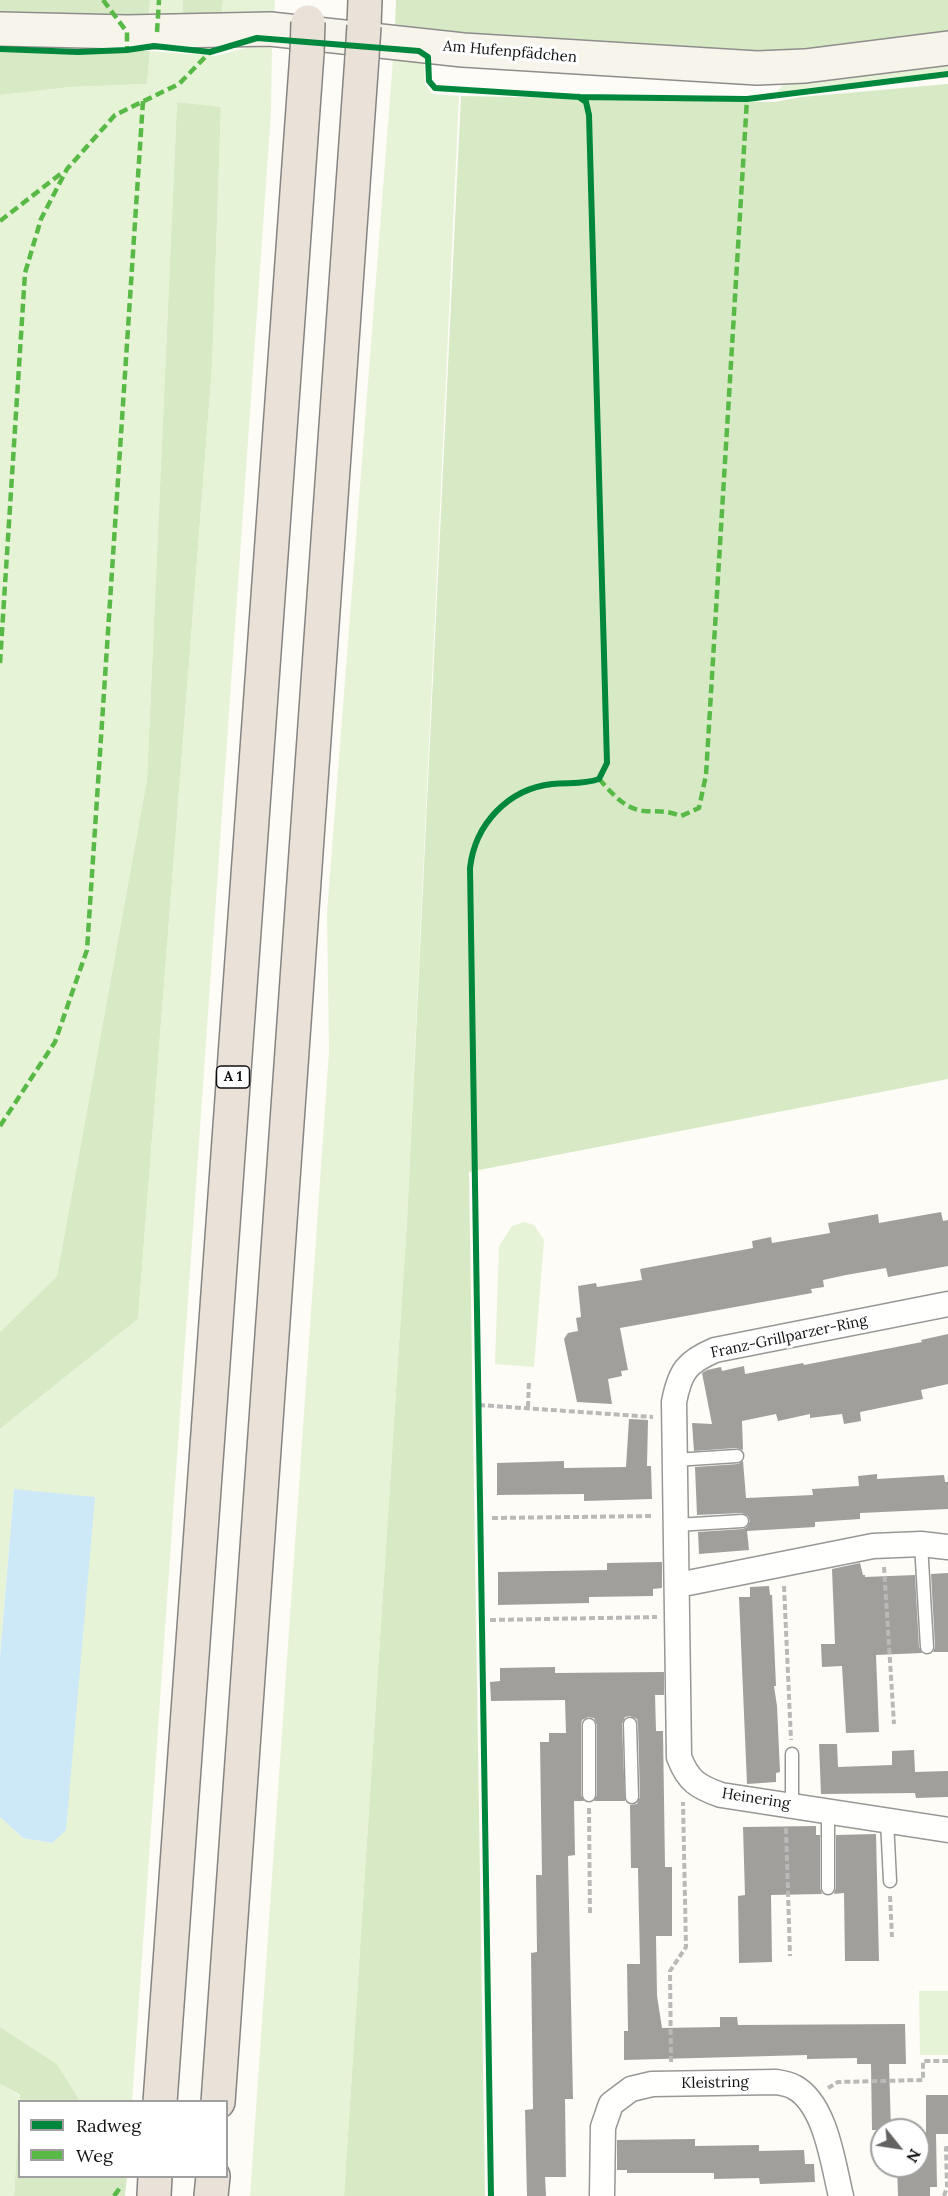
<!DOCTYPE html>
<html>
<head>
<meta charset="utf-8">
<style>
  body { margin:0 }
  #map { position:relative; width:948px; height:2196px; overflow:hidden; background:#fdfcf7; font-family:Lora,serif }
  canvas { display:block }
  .legend { position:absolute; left:18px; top:2100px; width:210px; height:78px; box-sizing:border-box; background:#fff; border:2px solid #a0a0a0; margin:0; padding:8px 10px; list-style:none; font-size:18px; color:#111 }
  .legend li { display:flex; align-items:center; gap:12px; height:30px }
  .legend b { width:30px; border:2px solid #a0a0a0 }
  .north { position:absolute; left:870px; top:2118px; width:60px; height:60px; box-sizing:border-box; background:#fff; border:2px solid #a0a0a0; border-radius:50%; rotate:120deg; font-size:16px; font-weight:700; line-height:24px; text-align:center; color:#111 }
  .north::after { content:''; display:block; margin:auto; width:21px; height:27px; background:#646362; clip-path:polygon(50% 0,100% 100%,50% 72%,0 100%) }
</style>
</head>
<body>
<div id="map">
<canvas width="948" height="2196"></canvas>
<ul class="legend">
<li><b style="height:8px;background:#00873e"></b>Radweg</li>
<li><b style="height:8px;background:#58b947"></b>Weg</li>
</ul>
<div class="north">N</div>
</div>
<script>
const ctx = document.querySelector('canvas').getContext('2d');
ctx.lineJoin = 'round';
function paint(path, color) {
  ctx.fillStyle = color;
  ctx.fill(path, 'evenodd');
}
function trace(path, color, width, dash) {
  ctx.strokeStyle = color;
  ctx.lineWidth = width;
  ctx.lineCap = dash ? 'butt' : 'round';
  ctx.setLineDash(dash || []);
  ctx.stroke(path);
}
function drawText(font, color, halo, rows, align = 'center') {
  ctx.font = font + ' Lora,serif';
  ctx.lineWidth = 6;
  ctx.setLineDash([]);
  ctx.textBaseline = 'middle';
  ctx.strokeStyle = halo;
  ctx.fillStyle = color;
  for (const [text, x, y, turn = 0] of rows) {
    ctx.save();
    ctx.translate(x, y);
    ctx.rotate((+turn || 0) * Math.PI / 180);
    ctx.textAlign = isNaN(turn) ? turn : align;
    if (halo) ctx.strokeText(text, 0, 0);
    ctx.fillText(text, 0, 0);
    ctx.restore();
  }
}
const green = new Path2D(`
  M150 0H183L182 21 150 20Z
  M223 0H275L274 19 221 22Z
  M256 45H272L271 112 132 2101H80L57 2064 0 2027V1817L23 1838 52 1843 14 1489 0 1657V1429L138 1319 212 367 221 108 177 102 147 779 57 1276 0 1332V95L71 87 147 84 150 51 216 56Z
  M393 59 424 62 425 84 432 94 459 96 407 1220 344 2196H250L329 1051 327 913Z
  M948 59V71L777 92 787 79Z
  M524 1222 534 1225 544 1240 534 1367 495 1364 499 1246 512 1226Z
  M948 1991V2055H920L919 1991Z
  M0 2084 20 2096 14 2196H0Z`);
const forest = new Path2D(`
  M0 0H150L149 20 0 15Z
  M183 0H223L221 22 182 21Z
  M396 0H948V35L760 60 395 28Z
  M0 51H150L147 84 71 87 0 95Z
  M948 84V1079L469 1172 485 2196H344L407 1220 461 96 774 102 801 97Z
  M177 102 221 107 212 367 138 1319 0 1429V1332L57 1276 147 779Z
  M0 2027 57 2064 80 2101H20V2095L0 2084Z
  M19 2111 20 2176 127 2177 125 2196H14Z`);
const water = new Path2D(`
  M14 1489 95 1497 66 1830 52 1843 23 1838 0 1817V1657Z`);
const building = new Path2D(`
  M941 1212 943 1221 948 1220V1266L888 1277 886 1268 846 1275 823 1280 824 1287 811 1289 812 1293 620 1328 628 1370 621 1371 622 1376 608 1379 612 1404 577 1402 564 1339 568 1333 578 1331 576 1318 581 1317 578 1286 596 1283 597 1287 642 1280 640 1269 753 1248 752 1241 771 1237 772 1243 830 1233 828 1223 878 1214 879 1223Z
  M948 1334V1384L921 1390 923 1399 860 1412 861 1421 844 1424 842 1414 810 1418V1414L778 1421 776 1414 742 1421 743 1450 736 1448 694 1451 692 1423 712 1424 702 1373 707 1370 721 1367 722 1371 744 1366 745 1374 803 1363 804 1365 922 1342 921 1340Z
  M629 1419 648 1420 647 1466H651L652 1499 584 1501V1494L497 1495V1463L564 1461V1468L626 1467Z
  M743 1461 746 1498 813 1495 812 1489 859 1486 858 1476 877 1474V1479L944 1475 945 1482H948V1509L860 1513V1519L815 1522V1527L747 1531 749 1550 699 1554 698 1532 743 1529 747 1527 750 1521 748 1516 742 1513 697 1515 695 1467 738 1464Z
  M662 1562V1588L653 1589V1596L589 1597V1603L498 1605V1572L607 1570V1563Z
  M860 1563 863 1575H865V1577L915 1575 919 1647 922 1653 876 1655 879 1732 846 1733 842 1666 822 1667 821 1644H835L832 1569Z
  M948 1573V1652H933L935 1647 931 1574Z
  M769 1586 770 1595H772L776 1686H774L777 1706 780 1772 776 1773V1782L747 1784 739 1597H750V1587Z
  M555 1667V1673L664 1672V1695H655L656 1731H663L665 1867H672V1936H656L657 1996 662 2028 720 2027V2017H737L738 2025 905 2024 906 2064H889L891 2130H872L871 2064H857V2058L807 2059V2055L624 2060V2031H628L627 1964H640L638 1868H631L630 1805 637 1804 640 1797 638 1724 637 1719 630 1716 625 1717 622 1724 625 1801H594L597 1795V1725L594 1718 588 1717 582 1720 581 1725V1795L584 1801H574L575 1855 568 1856 573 2099H565L566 2177H545L546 2196H527L525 2110 533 2109 531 1953 537 1952 536 1875H542L540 1742H549V1733H566L565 1700 491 1701 490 1682 500 1681V1668Z
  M819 1744H837L838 1767 892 1765V1751L914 1750 915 1772 948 1771V1797L916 1798 915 1793 821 1794Z
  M816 1826V1835H820V1888L822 1894 771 1895 772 1962 739 1963 738 1896 745 1895 743 1827Z
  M876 1834 879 1961H845L844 1893 834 1894 836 1888V1835Z
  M926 2095H948V2134H936L937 2187H930V2196H898L897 2166H918V2133H926Z
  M695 2139V2146L759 2145V2151L804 2150 805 2164H814L815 2182 760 2184 759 2178 714 2179V2173H627V2170H617V2140Z`);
const path = new Path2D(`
  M479 1405 653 1417
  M528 1407 529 1380
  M492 1518 654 1516
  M884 1567 894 1724
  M784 1586 791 1740
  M490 1620 657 1617
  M589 1808 590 1916
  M786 1828 790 1956
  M890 1896 892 1937
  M671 2062 670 1971 686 1947 683 1802
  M828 2088 838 2082 923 2080V2061H948
  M944 2196 947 2187 946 2148H948`);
const lane = new Path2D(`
  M675 1460 737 1456
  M677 1525 742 1521
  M921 1544 927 1647
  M630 1724 632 1797
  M792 1754V1805
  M589 1795V1725
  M828 1811V1888
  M887 1820 890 1881`);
const street = new Path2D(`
  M948 1304 715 1350C687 1362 680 1371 674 1402L679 1757C688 1781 698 1787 721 1795L948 1830
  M678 1585 873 1546 921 1544 948 1547
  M602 2196 603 2127 611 2104 631 2089 652 2084 776 2082C782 2083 789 2084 794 2087 826 2104 833 2164 841 2196`);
const secondary = new Path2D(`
  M0 29 127 32 270 29 463 50 757 68 805 66 948 48`);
const highway = new Path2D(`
  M364 26 365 0
  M160 2102 307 53
  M218 2102 362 57
  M154 2196 155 2176
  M211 2196 213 2176`);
const highwayBridge = new Path2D(`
  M307 53 308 22
  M362 57 364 26`);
const quiet = new Path2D(`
  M103 0 127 32V50
  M157 32 159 0
  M0 221 63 172
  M0 663 25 273 41 219 67 169 115 115 179 84 210 52
  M599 779C611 792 624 809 644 811 660 812 665 810 681 816L699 808 706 775 747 99
  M0 1126 55 1042 87 950 143 101
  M114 2196 122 2185`);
const cycleway = new Path2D(`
  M0 49 78 52 127 50 154 46 210 52 257 38 419 51 428 57 429 81 435 88 579 97 747 99 948 74
  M491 2196 470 868C475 824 508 789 552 784 570 782 582 785 599 779L607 763 589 115 586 102 579 97`);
const shields = [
  [233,1077,33]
];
const shieldNames = [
  ["A 1",233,1077]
];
const streetNames = [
  ["Am Hufenpfädchen",510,52,5],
  ["Franz-Grillparzer-Ring",789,1337,-12],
  ["Heinering",756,1799,9],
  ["Kleistring",715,2083,-1]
];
paint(green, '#e7f3d7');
paint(forest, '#d8eac5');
paint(water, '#cde8f7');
paint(building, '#a19f9c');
trace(lane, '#979795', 15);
trace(street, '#979795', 27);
trace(secondary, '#8e8d8b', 36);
trace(highway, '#858482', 36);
trace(path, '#b9b9b8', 4, [6, 3]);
trace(lane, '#fffffe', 12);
trace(street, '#fffffe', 24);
trace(secondary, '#f6f4eb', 33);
trace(highway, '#eae1d8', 33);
trace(highwayBridge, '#858482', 36, []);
trace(highwayBridge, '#eae1d8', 33);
trace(quiet, '#58b947', 4.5, [9, 4.5]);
trace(cycleway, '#00873e', 6);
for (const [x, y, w] of shields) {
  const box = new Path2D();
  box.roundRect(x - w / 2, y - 11, w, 22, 4.5);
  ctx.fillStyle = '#fff';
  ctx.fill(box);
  trace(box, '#111', 1.5);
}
drawText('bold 14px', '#111', null, shieldNames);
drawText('15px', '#111', '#fff', streetNames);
</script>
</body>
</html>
